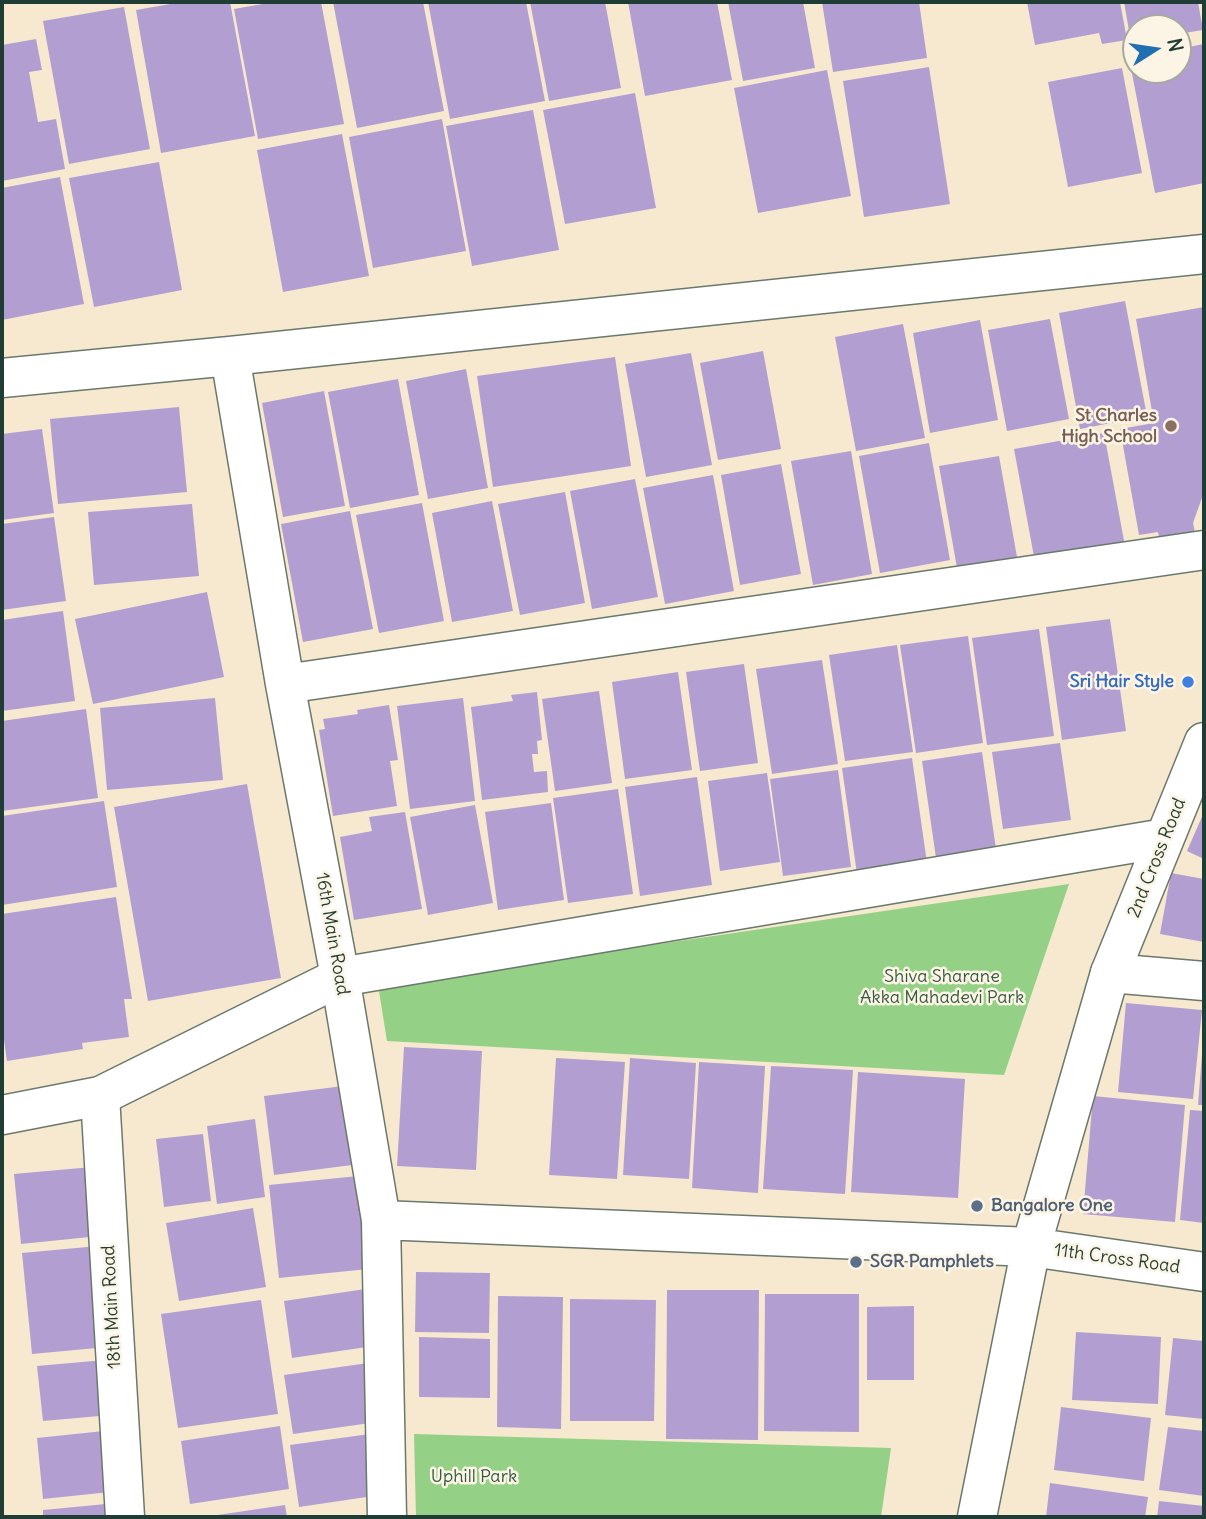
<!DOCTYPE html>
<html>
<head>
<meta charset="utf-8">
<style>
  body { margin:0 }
  #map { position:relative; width:1206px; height:1519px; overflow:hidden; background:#f6e9d0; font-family:Delius,sans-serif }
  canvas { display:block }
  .frame { position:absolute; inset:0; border:4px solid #1f3d34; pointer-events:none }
  .north { position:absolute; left:1122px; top:14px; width:70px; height:70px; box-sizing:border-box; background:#fcf5e5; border:2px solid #a4ab9e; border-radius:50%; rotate:78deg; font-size:19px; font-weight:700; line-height:28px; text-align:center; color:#1f3d34 }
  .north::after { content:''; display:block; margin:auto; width:24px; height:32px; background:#1f6fb2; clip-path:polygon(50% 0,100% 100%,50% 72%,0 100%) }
</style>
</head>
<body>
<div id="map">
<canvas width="1206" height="1519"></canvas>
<div class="frame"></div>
<div class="north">N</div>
</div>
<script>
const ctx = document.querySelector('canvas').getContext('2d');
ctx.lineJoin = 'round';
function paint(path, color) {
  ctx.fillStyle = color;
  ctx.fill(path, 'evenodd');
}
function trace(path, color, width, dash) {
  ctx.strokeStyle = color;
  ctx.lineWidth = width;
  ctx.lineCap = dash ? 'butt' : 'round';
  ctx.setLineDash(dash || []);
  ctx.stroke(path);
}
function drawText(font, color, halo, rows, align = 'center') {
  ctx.font = font + ' Delius,sans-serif';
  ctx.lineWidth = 5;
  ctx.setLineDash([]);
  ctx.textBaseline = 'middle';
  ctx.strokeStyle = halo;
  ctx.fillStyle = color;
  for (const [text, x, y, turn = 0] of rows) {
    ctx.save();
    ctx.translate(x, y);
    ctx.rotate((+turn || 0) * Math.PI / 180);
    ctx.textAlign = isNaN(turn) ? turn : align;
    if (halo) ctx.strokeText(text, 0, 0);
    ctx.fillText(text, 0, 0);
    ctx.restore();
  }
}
const green = new Path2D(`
  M1069 884 1004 1075 387 1041 378 985Z
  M414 1434 891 1448 881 1517H416Z`);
const building = new Path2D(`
  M182 2H230L255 136 161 153 136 10Z
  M274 2H321L344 124 258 139 234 9Z
  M333 2H423L444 111 357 128Z
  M428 2H526L545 101 450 119Z
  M530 2H605L621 88 549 101Z
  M628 2H717L732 80 645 96Z
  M728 2H803L815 68 743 81Z
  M822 2H919L927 58 833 72Z
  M1027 2H1120L1127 40 1102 44 1099 33 1035 45Z
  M1124 2H1198L1203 30 1178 34V28H1136V42H1131Z
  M124 7 150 149 69 164 43 21Z
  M36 39 42 70 29 72 38 122 56 119 65 169 2 181V45Z
  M1204 44V183L1155 193 1129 58 1136 57V70H1178V49Z
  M929 67 950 204 864 217 843 81Z
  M1122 68 1142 173 1068 187 1048 82Z
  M827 70 851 196 758 213 734 88Z
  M635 93 656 208 565 224 543 110Z
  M533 110 559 250 472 266 446 126Z
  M442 119 466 251 373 268 349 137Z
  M342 134 369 276 283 292 257 150Z
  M159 162 182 290 94 307 69 178Z
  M60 177 84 304 2 320V188Z
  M1125 301 1147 416 1080 429 1059 313Z
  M1204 307V492L1193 523 1197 542 1161 549 1158 532 1139 535 1120 429 1154 423 1136 319Z
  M1050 319 1069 419 1007 431 988 330Z
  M980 320 998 420 930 433 913 333Z
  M903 324 925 438 856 451 835 337Z
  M763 351 781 449 718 460 700 363Z
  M691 353 712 465 646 477 625 364Z
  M615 357 631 466 493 487 477 376Z
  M466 369 488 488 428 499 406 381Z
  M398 379 419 495 350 508 328 392Z
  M324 391 345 506 283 517 262 403Z
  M179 407 187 492 58 504 50 419Z
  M42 429 54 513 2 520V434Z
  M1104 433 1125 546 1035 562 1014 449Z
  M929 443 950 560 880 573 859 456Z
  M851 451 872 574 813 585 791 461Z
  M999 456 1017 557 957 568 939 466Z
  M781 464 801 574 740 585 721 475Z
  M713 475 734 591 665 604 643 488Z
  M635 479 658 597 592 609 570 491Z
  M565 492 585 603 520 615 498 504Z
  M492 501 513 611 452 622 432 513Z
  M422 503 444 621 379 633 356 515Z
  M192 504 199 576 94 585 88 512Z
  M350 511 373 629 303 642 281 524Z
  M54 517 66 601 2 610V524Z
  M207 592 224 677 93 704 75 619Z
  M63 611 75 701 2 711V620Z
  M1110 619 1126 731 1062 740 1046 627Z
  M1039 629 1054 736 987 745 972 638Z
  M968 636 983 743 916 753 900 645Z
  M897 645 913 752 845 761 829 655Z
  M822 660 838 764 772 774 756 669Z
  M744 664 758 763 700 771 686 672Z
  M678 672 692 770 625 779 612 682Z
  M599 691 612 783 555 791 542 699Z
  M537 692 542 740 537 741 538 754H532L534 772 547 771 548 792 482 800 471 707 513 701 511 695Z
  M215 698 223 780 107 790 100 708Z
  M463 698 475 801 410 809 397 706Z
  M389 705 398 760 390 761 397 806 333 816 319 730 325 729 323 719 358 714 357 710Z
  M86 709 98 798 2 811V721Z
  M1060 743 1071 820 1003 829 992 752Z
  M982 752 997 856 937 865 922 761Z
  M912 758 927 863 857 874 842 768Z
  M838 770 851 867 783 876 770 779Z
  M767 773 780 862 720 871 708 781Z
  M697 777 712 885 640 896 625 787Z
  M247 784 281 978 148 1001 114 807Z
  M618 789 633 894 568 903 553 798Z
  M104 801 117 887 2 905V816Z
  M551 803 564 900 498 910 485 812Z
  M475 805 493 903 428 915 410 817Z
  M405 812 422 909 354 920 340 837 372 831 369 817Z
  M1204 812V859L1187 851Z
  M1171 873 1204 879V942L1160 934Z
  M116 897 132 999H124L129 1037 82 1043 83 1049 7 1061 2 1026V914Z
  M1126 1003 1202 1010 1193 1099 1118 1092Z
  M404 1047 482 1051 476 1170 397 1166Z
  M1202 1054 1204 1055V1105H1198Z
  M556 1058 625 1062 617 1179 549 1175Z
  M630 1058 696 1063 689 1179 623 1175Z
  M699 1062 765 1066 758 1193 692 1188Z
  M771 1066 853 1070 845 1194 763 1189Z
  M858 1072 965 1079 958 1198 851 1192Z
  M351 1085 360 1164 274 1175 264 1096Z
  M1093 1096 1185 1105 1175 1222 1083 1214Z
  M1190 1110 1204 1111V1223L1180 1220Z
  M255 1119 265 1197 217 1204 207 1126Z
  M203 1134 211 1201 164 1207 156 1139Z
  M103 1166 109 1235 21 1244 14 1174Z
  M358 1176 368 1269 279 1278 269 1185Z
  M253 1208 266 1287 179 1301 166 1223Z
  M109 1245 118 1346 32 1354 22 1253Z
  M416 1272 490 1273 489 1333 415 1332Z
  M379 1287 387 1344 292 1358 284 1301Z
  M667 1290H759L758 1440 666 1439Z
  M765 1294H859V1432L764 1431Z
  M498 1296 563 1297 561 1429 497 1427Z
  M570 1299 656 1300 654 1421H570Z
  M261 1300 278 1414 178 1428 161 1314Z
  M914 1306V1380H867V1307Z
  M1076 1332 1161 1337 1158 1404 1072 1400Z
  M419 1337 490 1339V1398L419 1397Z
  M1173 1338 1204 1341V1419L1165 1415Z
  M116 1359 122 1414 43 1421 37 1366Z
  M389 1360 398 1419 293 1434 284 1375Z
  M1061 1407 1151 1418 1144 1481 1054 1470Z
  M280 1426 289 1489 190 1504 181 1441Z
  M1168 1427 1204 1431V1496L1159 1490Z
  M123 1429 129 1490 43 1499 37 1438Z
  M377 1433 387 1494 299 1507 290 1445Z
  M1050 1483 1148 1497 1145 1517H1046Z
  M1159 1501 1204 1506V1517H1157Z
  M127 1502 129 1517H43V1510Z
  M285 1505 287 1517H212L211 1516Z`);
const minor = new Path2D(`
  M230 356 285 684 340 977 381 1220 387 1517
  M2 378 230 356 1204 254
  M285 684 1204 550
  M100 1096 125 1517
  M381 1220 1031 1247 1204 1272
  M977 1517 1031 1247 1110 973 1204 981`);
const tertiary = new Path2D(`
  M1110 973 1204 742
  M2 1115 100 1096 340 977 1165 838`);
const markers = [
  [1171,426,7,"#8d6e63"],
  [1188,682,7,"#3f7fe0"],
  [977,1206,7,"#5c6f8a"],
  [856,1262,7,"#5c6f8a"]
];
const educationNames = [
  ["St Charles",1157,416],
  ["High School",1157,437]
];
const shopNames = [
  ["Sri Hair Style",1174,682]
];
const streetNames = [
  ["2nd Cross Road",1157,858,-68],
  ["16th Main Road",332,934,80],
  ["11th Cross Road",1117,1259,8],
  ["18th Main Road",112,1307,-93]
];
const parkNames = [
  ["Shiva Sharane",942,977],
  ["Akka Mahadevi Park",942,998],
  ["Uphill Park",474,1477]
];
const serviceNames = [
  ["Bangalore One",991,1206],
  ["SGR Pamphlets",870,1262]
];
paint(green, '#94d186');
paint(building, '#b39ed2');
trace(minor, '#6a796b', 41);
trace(tertiary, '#6a796b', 41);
trace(minor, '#fff', 38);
trace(tertiary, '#fff', 38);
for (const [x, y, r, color] of markers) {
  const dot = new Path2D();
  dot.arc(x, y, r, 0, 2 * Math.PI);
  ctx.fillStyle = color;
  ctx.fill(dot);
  trace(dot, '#fcf5e5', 2.5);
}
drawText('bold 18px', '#785e54', '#fcf5e5', educationNames, 'right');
drawText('bold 18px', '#366cbe', '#fcf5e5', shopNames, 'right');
drawText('18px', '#1f3d34', '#fcf5e5', streetNames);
drawText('18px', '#365b44', '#fcf5e5', parkNames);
drawText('bold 18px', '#4e5e75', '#fcf5e5', serviceNames, 'left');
</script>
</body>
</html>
